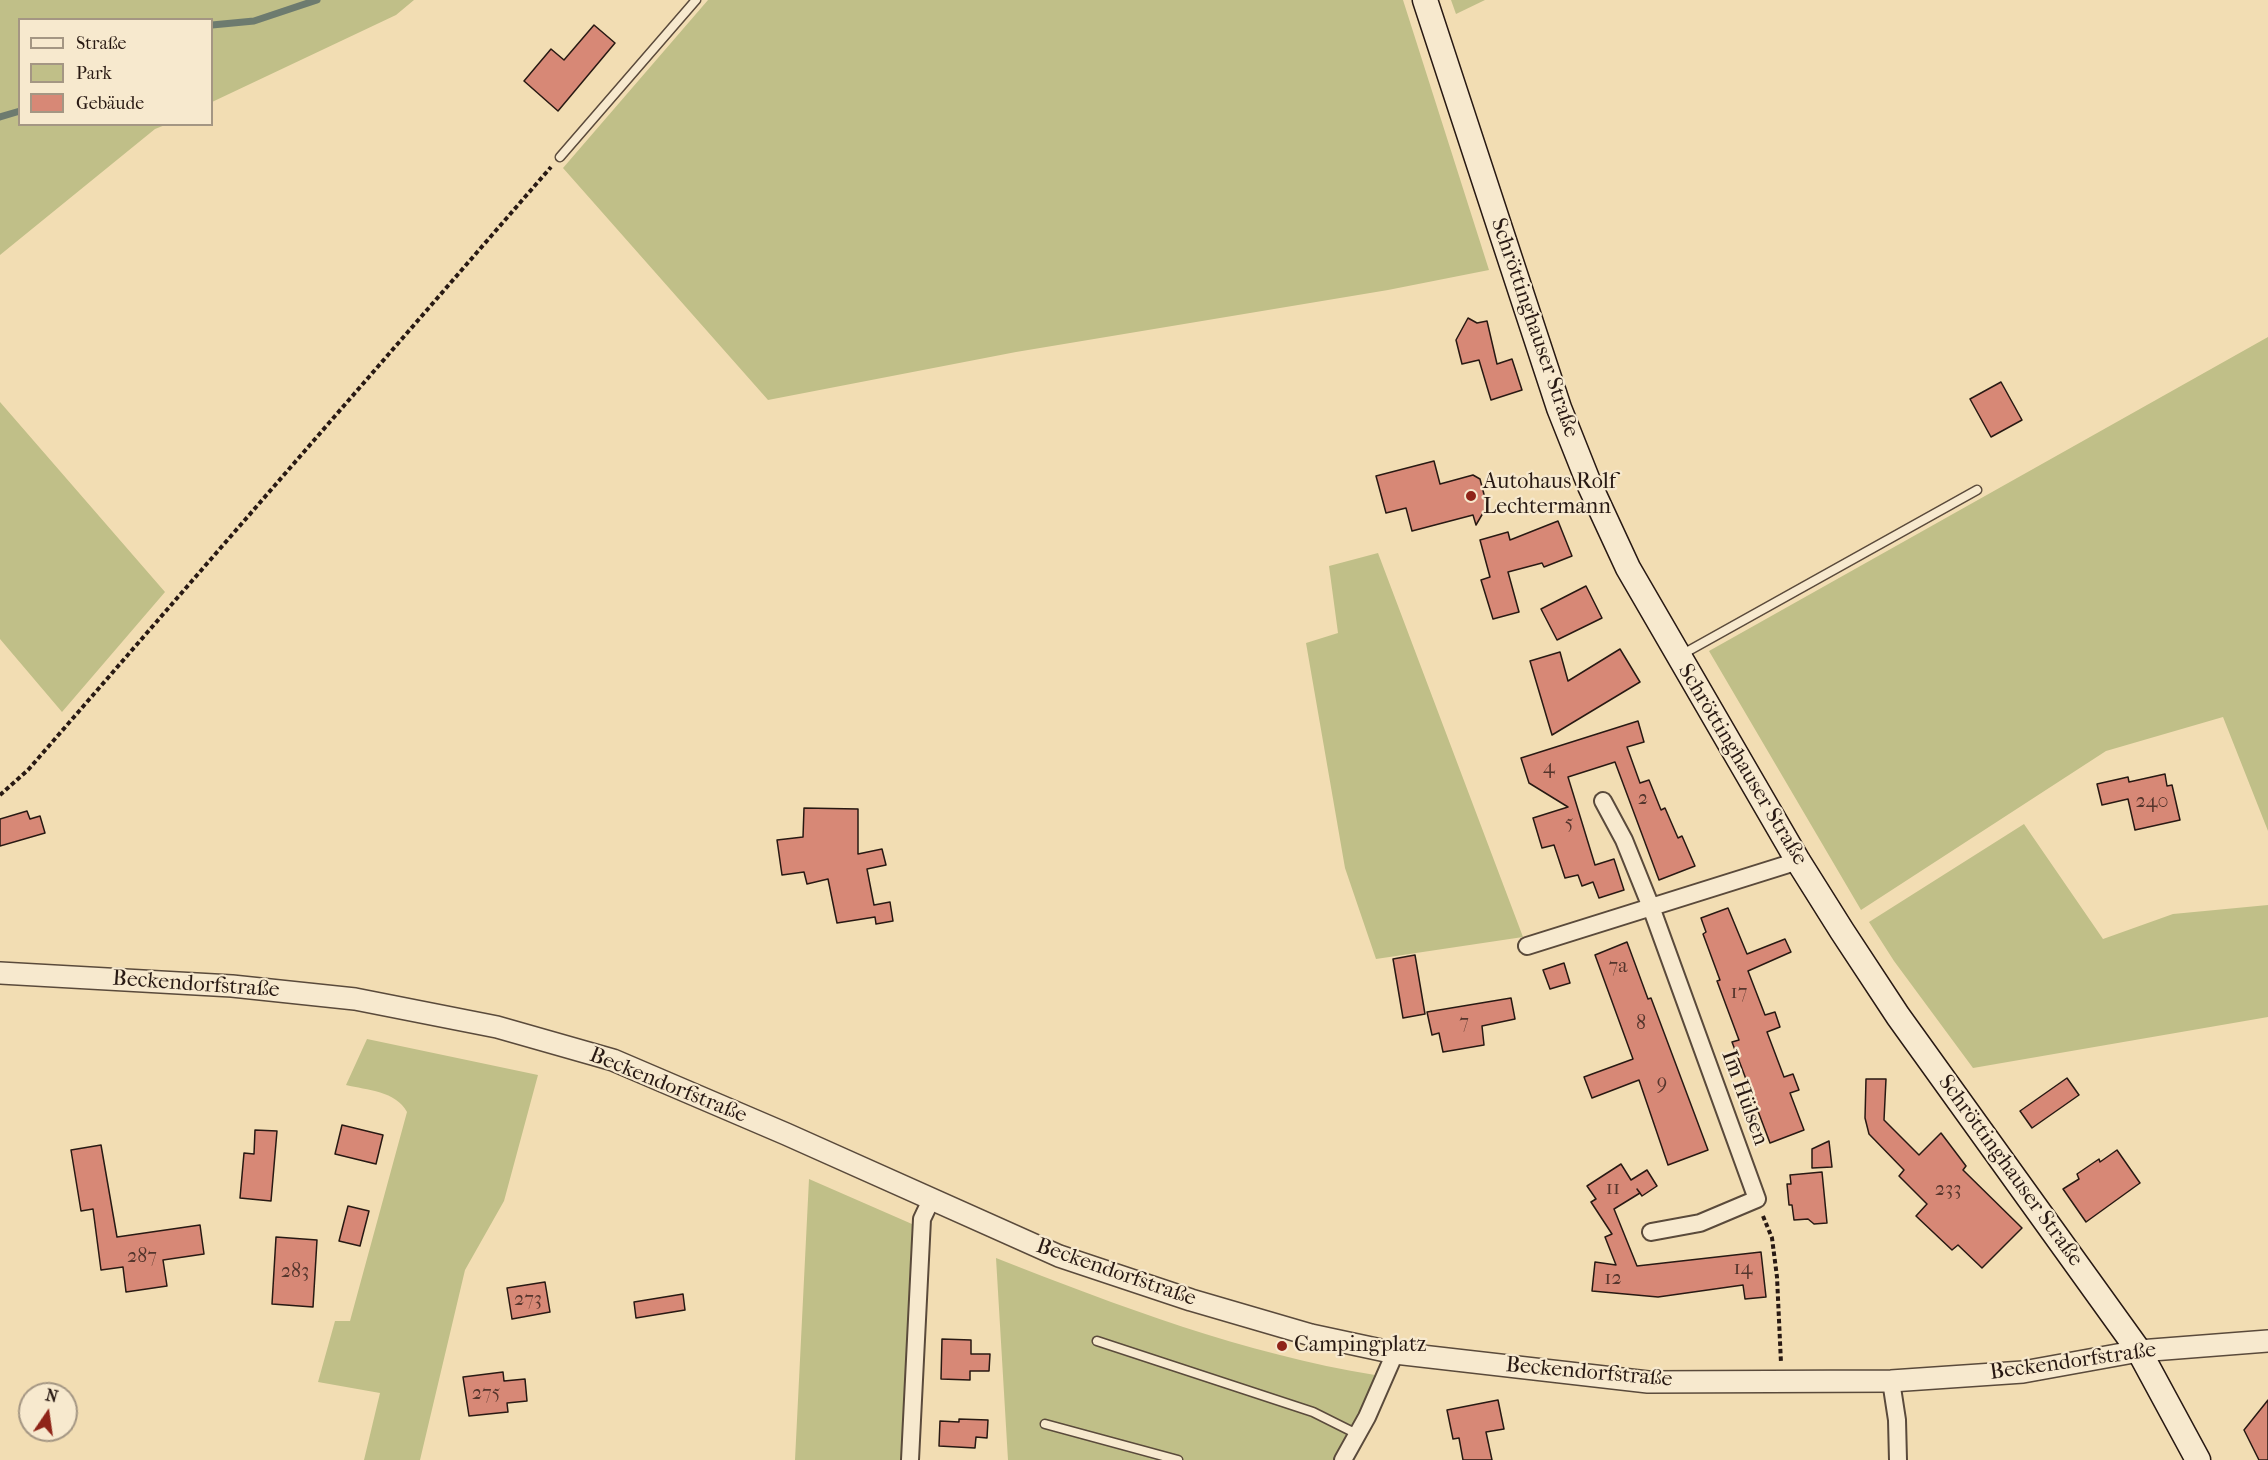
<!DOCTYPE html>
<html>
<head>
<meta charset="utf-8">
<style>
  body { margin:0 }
  #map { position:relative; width:2268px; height:1460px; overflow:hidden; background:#f2ddb3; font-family:"IM FELL French Canon",serif }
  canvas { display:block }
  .legend { position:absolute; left:18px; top:18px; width:195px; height:108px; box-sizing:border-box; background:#f7e9ce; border:2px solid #a49683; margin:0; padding:8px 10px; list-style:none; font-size:18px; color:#281913 }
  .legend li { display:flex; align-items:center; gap:12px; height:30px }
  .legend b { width:30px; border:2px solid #a49683 }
  .north { position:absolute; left:18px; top:1382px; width:60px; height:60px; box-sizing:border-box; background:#f7e9ce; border:2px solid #a49683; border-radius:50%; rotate:13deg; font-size:16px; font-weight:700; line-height:24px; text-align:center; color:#281913 }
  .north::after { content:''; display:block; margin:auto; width:21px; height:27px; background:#8f2418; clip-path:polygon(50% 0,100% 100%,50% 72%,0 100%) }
</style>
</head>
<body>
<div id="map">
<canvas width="2268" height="1460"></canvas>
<ul class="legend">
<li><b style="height:8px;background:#f7e9ce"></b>Straße</li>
<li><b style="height:16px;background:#c0bf88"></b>Park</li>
<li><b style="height:16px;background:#d78876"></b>Gebäude</li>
</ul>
<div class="north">N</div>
</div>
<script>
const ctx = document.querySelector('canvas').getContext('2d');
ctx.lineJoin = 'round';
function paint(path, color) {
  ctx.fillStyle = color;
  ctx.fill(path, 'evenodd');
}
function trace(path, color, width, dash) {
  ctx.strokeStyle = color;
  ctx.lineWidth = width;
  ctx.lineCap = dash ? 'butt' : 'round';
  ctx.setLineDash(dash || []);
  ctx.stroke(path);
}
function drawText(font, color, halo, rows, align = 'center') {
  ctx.font = font + ' "IM FELL French Canon",serif';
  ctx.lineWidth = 4.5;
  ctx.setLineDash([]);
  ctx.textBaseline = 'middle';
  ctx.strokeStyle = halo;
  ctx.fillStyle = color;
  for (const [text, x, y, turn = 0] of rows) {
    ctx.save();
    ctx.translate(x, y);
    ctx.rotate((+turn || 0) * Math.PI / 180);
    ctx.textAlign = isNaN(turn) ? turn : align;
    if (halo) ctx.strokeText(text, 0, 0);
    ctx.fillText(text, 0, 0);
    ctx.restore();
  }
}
const green = new Path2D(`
  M0 0H414L396 15 212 102V20H20V124L165 125 155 129 0 255Z
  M708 0H1403L1489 270 1388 290 1016 352 768 400 563 168Z
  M1451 0H1485L1456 14Z
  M2268 337V831L2223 717 2106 751 1861 910 1709 651Z
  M0 402 165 592 62 712 0 639Z
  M1378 553 1523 937 1376 959 1345 868 1306 643 1338 633 1329 566Z
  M2024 824 2103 939 2173 914 2268 905V1017L1973 1068 1894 961 1869 922Z
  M367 1039 538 1075 504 1201 465 1270 420 1460H364L380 1393 318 1382 335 1321H350L407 1112C396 1091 367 1090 346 1085Z
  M809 1179 912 1224 902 1460H795Z
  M996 1258C1118 1306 1245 1354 1375 1375L1367 1406 1337 1460H1008Z`);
const stream = new Path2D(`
  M212 25 254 21 317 0
  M0 117 20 111`);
const building = new Path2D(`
  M594 25 615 43 558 111 524 81 551 49 564 60Z
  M1468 318 1477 323 1487 321 1497 364 1512 359 1522 390 1491 400 1479 360 1462 364 1456 340Z
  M2001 382 2022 420 1991 437 1970 399Z
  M1434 461 1440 484 1473 475 1480 479 1487 506 1476 525 1473 515 1412 531 1406 508 1386 513 1376 476Z
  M1558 521 1572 556 1544 567 1542 563 1508 572 1519 612 1493 619 1481 580 1490 577 1480 540 1508 532 1510 540Z
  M1586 586 1602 618 1557 640 1541 609Z
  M1620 649 1640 682 1552 735 1530 661 1560 652 1568 681Z
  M1638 721 1644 742 1627 747 1640 783 1649 780 1661 810 1665 808 1678 838 1682 836 1695 866 1659 880 1615 762 1568 777 1595 865 1614 859 1624 890 1599 898 1593 882 1582 886 1578 875 1565 878 1554 845 1542 848 1533 818 1568 807 1529 783 1521 758Z
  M2165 774 2167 786 2172 785 2180 820 2135 830 2128 799 2102 805 2097 784 2128 777 2129 782Z
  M804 808 858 809V854L882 849 886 865 867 869 874 905 890 902 893 921 876 924 875 917 837 923 828 879 807 884 804 872 782 875 777 840 803 837Z
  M27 811 30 819 40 816 45 833 0 846V819Z
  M1728 908 1747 954 1785 939 1791 952 1748 971 1765 1015 1775 1012 1780 1027 1767 1032 1784 1077 1793 1074 1799 1090 1790 1093 1804 1130 1770 1143 1732 1042 1739 1040 1717 981 1720 980 1703 934 1706 932 1701 918Z
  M1627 942 1648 999 1651 998 1708 1150 1668 1165 1639 1080 1592 1098 1584 1077 1633 1059 1595 955Z
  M1415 955 1425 1014 1403 1018 1393 959Z
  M1564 963 1570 983 1550 989 1543 970Z
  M1511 998 1515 1019 1482 1026 1484 1045 1443 1052 1439 1033 1432 1035 1427 1012Z
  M2067 1078 2079 1095 2032 1128 2020 1111Z
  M1866 1079H1886L1884 1120 1919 1155 1941 1133 1966 1166 1963 1170 2022 1228 1982 1268 1958 1245 1952 1250 1916 1216 1927 1204 1899 1176 1904 1170 1869 1134 1865 1118Z
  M342 1125 383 1135 376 1164 335 1154Z
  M255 1130 277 1131 271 1201 240 1198 244 1153 254 1154Z
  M1829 1141 1832 1167 1812 1168V1149Z
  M101 1145 117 1237 200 1225 204 1254 163 1260 167 1286 126 1292 123 1267 101 1270 93 1209 81 1211 71 1150Z
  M2117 1150 2140 1183 2086 1222 2063 1189 2079 1179 2077 1174 2099 1159 2100 1162Z
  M1621 1164 1631 1180 1647 1170 1657 1186 1642 1196 1637 1189 1640 1193 1614 1209 1637 1266 1761 1252 1766 1297 1745 1299 1743 1285 1658 1297 1592 1291 1595 1262 1616 1265 1605 1237 1612 1234 1591 1202 1596 1199 1587 1186Z
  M1822 1172 1827 1223 1814 1224 1808 1219 1794 1220 1792 1205H1789L1787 1184H1791L1790 1175Z
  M348 1206 369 1211 360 1246 339 1241Z
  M276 1237 317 1240 313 1307 272 1304Z
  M545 1282 550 1312 512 1319 507 1288Z
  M683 1294 685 1310 636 1318 634 1302Z
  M942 1339 971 1340V1354H990L989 1371H970V1380L941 1379Z
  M503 1372 504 1381 525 1379 527 1401 507 1403 508 1412 469 1416 463 1377Z
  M1498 1400 1504 1429 1486 1432 1492 1460H1463L1459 1438 1453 1439 1447 1410Z
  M2268 1400V1460H2259L2244 1430Z
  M959 1419 988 1420 987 1438 976 1437 975 1448 939 1446 940 1421 959 1422Z`);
const path = new Path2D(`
  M0 795 28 770 551 167
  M1763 1216 1772 1238 1777 1277 1781 1363`);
const service = new Path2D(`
  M560 157 696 0
  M1681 655 1977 490
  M1097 1341 1313 1412 1357 1434
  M1045 1424 1178 1460`);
const minor = new Path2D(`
  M1603 801 1624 840 1651 907 1757 1199 1700 1223 1651 1232
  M1527 946 1798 861
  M1891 1381 1897 1420 1898 1460
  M910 1460 922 1219 931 1200
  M1343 1460 1367 1417 1395 1353`);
const tertiary = new Path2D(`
  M0 973 232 986 355 999 497 1027 613 1060 786 1134 1059 1256 1191 1300 1311 1335 1395 1353 1648 1382 1891 1381 2023 1372 2139 1351 2268 1341`);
const secondary = new Path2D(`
  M1425 0 1559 408 1590 486 1628 568 1798 861 1842 931 1898 1016 2139 1351 2198 1460`);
const markers = [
  [1471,496,6,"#8f2418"],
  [1282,1346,6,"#8f2418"]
];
const numberNames = [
  ["4",1549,768],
  ["2",1643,799],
  ["240",2152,802],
  ["5",1569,824],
  ["7a",1618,967],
  ["17",1739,993],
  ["7",1464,1023],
  ["8",1641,1024],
  ["9",1662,1084],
  ["11",1613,1189],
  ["233",1948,1190],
  ["287",142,1257],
  ["14",1743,1269],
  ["283",295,1272],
  ["12",1613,1279],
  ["273",528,1300],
  ["275",486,1394]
];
const streetNames = [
  ["Schröttinghauser Straße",1534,328,71],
  ["Schröttinghauser Straße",1742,765,59],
  ["Beckendorfstraße",196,985,4],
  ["Beckendorfstraße",668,1086,22],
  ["Im Hülsen",1744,1098,70],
  ["Schröttinghauser Straße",2010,1171,54],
  ["Beckendorfstraße",1116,1273,19],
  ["Beckendorfstraße",2073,1362,-8],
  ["Beckendorfstraße",1589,1373,5]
];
const poiNames = [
  ["Autohaus Rolf",1483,483],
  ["Lechtermann",1483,508],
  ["Campingplatz",1294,1346]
];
paint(green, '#c0bf88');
trace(stream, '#6d7b6f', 7);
paint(building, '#d78876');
trace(building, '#281913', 1.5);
trace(service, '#5a4a3b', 11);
trace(minor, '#5a4a3b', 20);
trace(tertiary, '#5a4a3b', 24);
trace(secondary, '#281913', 27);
trace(path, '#281913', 4, [4.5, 3]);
trace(service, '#f7e9ce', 8);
trace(minor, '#f7e9ce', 16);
trace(tertiary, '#f7e9ce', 21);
trace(secondary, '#f7e9ce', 24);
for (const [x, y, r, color] of markers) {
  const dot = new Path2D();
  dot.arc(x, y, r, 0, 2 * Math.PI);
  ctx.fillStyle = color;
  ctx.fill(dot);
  trace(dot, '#f7e9ce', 2);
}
drawText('20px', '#54352c', null, numberNames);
drawText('22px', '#281913', '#f7e9ce', streetNames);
drawText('22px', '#281913', '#f7e9ce', poiNames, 'left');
</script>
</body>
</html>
